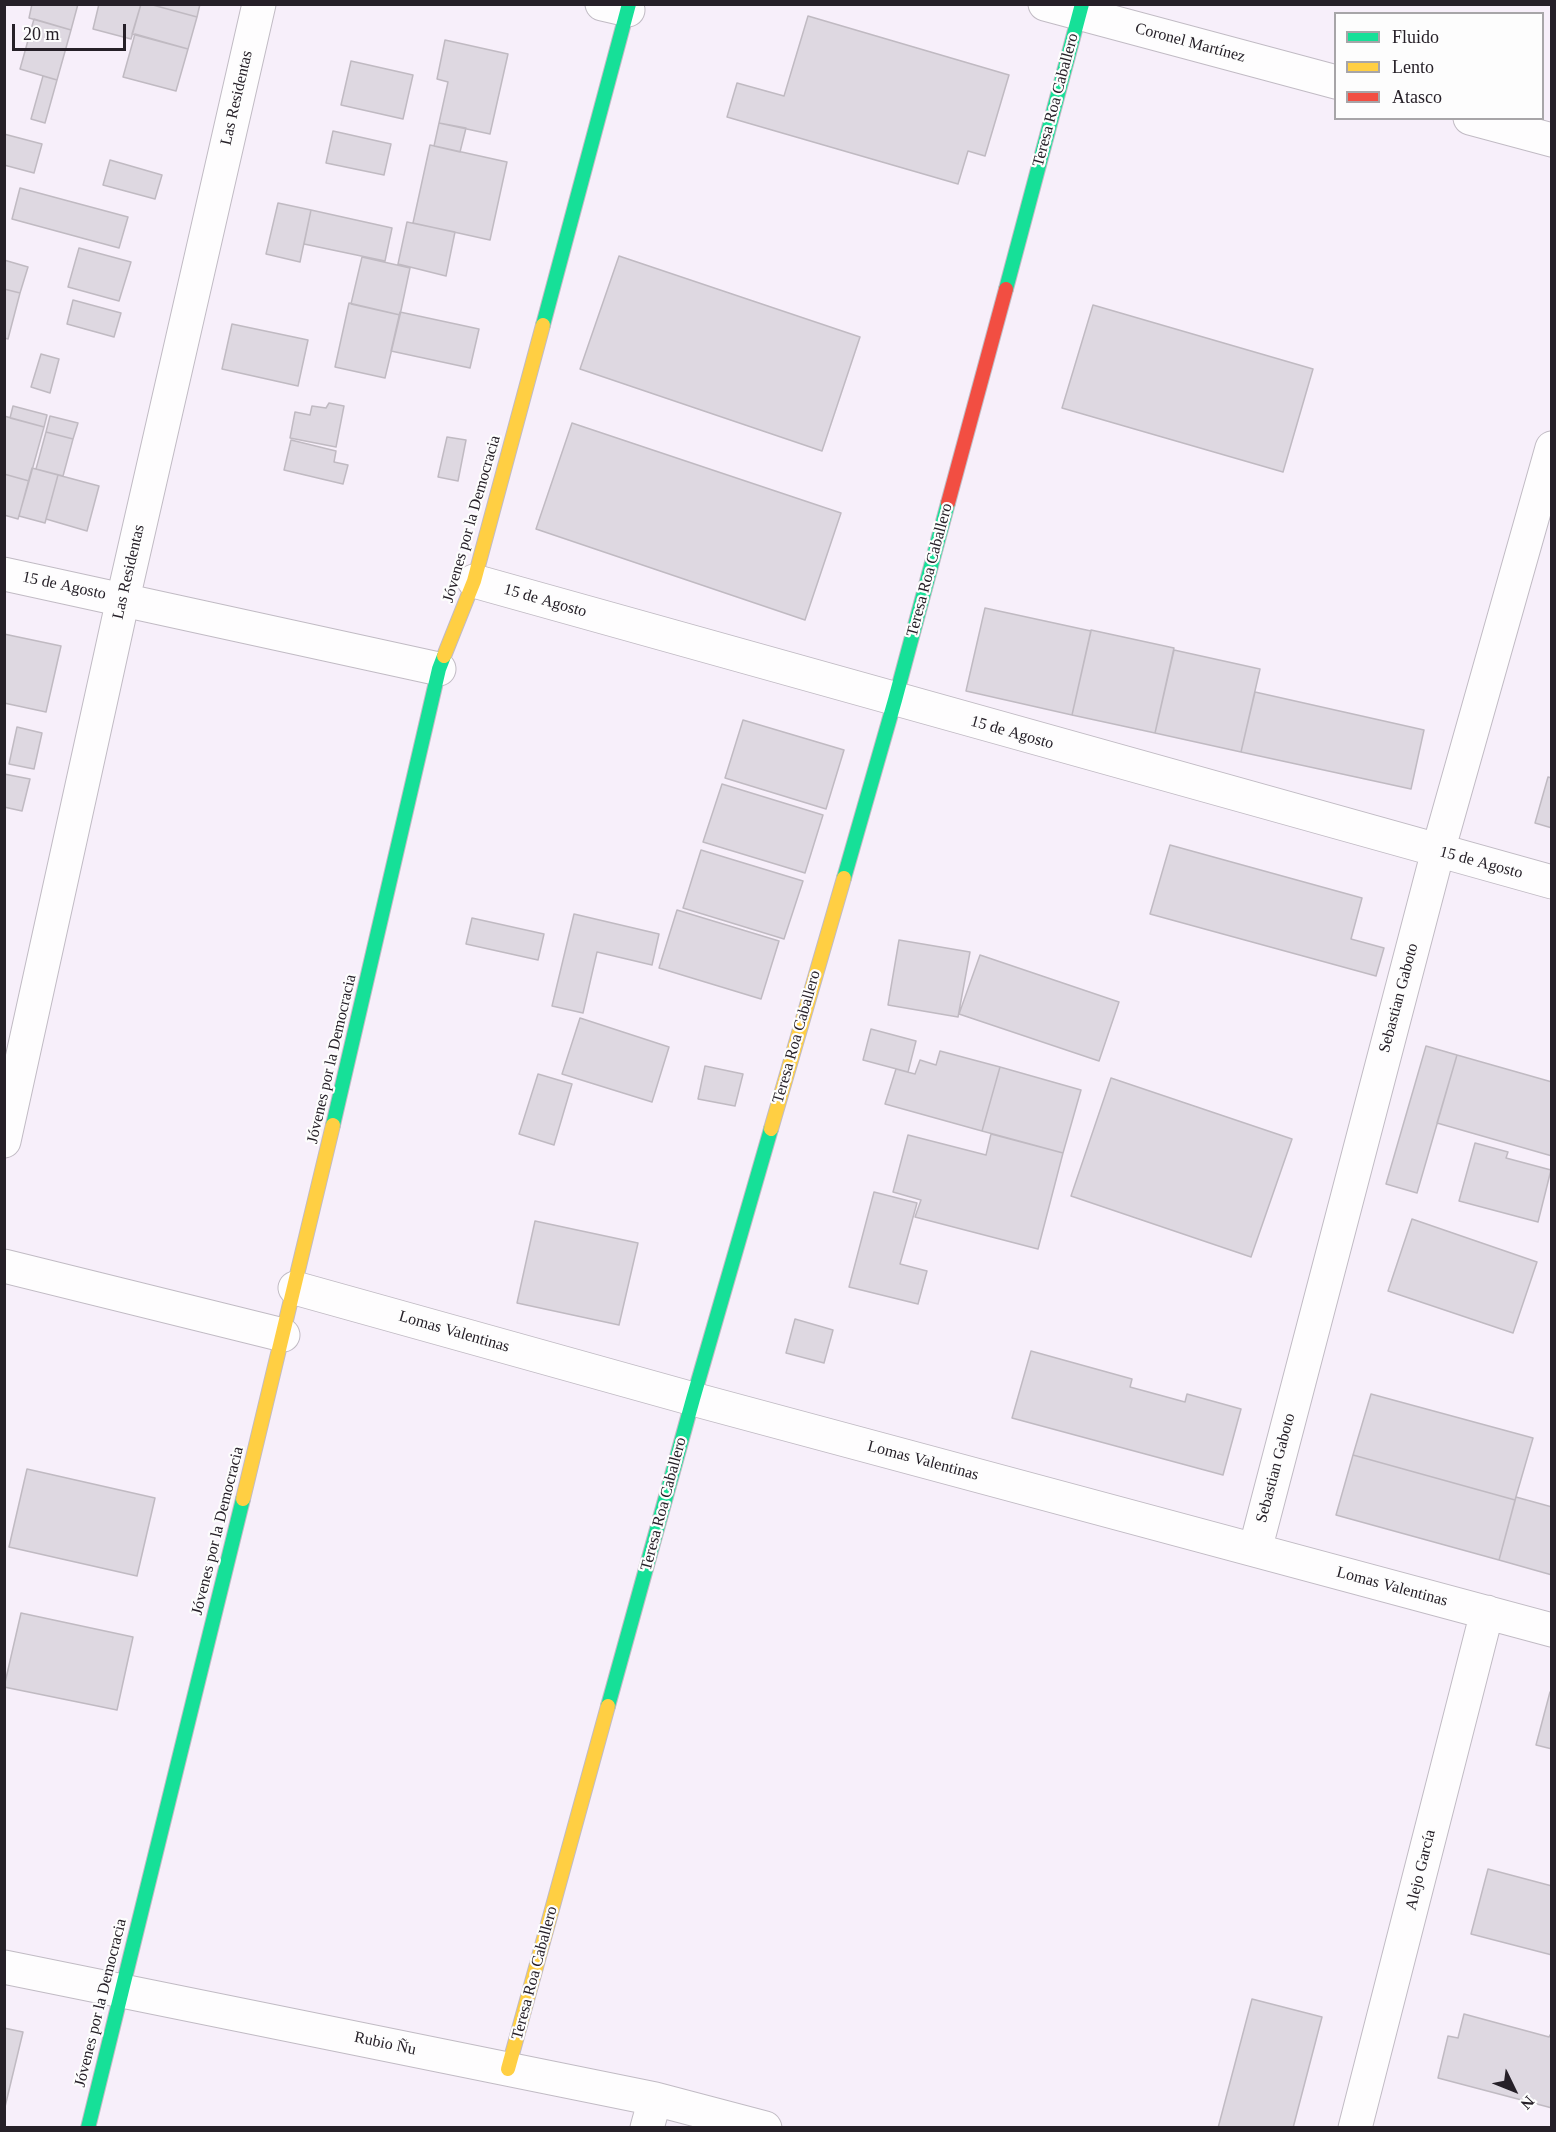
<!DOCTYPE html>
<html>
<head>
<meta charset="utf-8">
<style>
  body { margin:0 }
  #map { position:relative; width:1556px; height:2132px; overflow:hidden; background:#f7effa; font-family:Georgia,serif }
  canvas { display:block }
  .frame { position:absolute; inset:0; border:6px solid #262028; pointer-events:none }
  .legend { position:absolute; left:1334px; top:12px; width:210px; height:108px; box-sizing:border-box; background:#fdfdfd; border:2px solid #a7a5a8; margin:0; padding:8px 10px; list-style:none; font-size:18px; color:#262028 }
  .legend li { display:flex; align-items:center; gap:12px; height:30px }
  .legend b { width:30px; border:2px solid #a7a5a8 }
  .north { position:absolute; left:1484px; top:2060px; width:60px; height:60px; -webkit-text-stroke:4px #fdfdfd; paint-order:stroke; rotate:133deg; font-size:16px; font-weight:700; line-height:24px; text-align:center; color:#262028 }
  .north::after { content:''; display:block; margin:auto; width:21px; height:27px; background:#262028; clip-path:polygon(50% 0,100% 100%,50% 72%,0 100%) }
  .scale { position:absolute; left:12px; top:24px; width:114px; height:27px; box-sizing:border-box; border:3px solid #262028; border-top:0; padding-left:8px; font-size:18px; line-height:21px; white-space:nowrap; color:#262028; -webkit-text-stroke:4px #fdfdfd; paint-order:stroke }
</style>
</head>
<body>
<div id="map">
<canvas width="1556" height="2132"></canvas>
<div class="frame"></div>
<ul class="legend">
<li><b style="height:8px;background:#16e098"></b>Fluido</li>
<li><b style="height:8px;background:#ffcf43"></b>Lento</li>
<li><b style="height:8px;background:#f24e42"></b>Atasco</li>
</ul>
<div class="north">N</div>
<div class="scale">20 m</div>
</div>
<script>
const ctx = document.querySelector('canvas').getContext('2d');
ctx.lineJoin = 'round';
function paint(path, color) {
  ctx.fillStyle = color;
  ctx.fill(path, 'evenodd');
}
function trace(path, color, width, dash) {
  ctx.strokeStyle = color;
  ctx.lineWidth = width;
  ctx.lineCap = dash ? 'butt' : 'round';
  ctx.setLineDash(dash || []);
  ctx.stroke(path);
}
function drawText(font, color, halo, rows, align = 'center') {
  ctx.font = font + ' Georgia,serif';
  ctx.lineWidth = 4.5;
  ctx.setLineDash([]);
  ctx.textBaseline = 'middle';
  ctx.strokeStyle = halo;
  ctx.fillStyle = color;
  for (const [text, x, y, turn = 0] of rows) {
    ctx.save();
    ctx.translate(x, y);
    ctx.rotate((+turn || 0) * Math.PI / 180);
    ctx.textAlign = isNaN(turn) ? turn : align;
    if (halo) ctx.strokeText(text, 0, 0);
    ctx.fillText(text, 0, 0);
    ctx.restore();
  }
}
const building = new Path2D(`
  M32 4H78L71 30 29 18Z
  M99 4H141L131 39 93 29Z
  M141 4H149L197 17 188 49 132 34Z
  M149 4H200L197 17Z
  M808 16 1009 75 985 156 968 151 958 184 727 117 737 83 784 96Z
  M34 19 71 30 57 80 20 69Z
  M135 34 188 49 176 91 123 77Z
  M445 40 508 54 490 134 439 123 448 82 437 79Z
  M351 61 413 75 403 119 341 105Z
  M43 76 57 80 45 123 31 119Z
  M439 123 466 128 460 152 434 146Z
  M333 131 391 144 384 175 326 163Z
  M4 134 42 144 34 173 4 165Z
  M430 145 507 162 490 240 413 223Z
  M110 160 162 175 155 199 103 185Z
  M20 188 128 217 119 248 12 219Z
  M278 203 311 210 300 262 266 254Z
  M311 210 392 228 385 261 304 244Z
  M407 222 455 232 446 276 398 264Z
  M79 248 131 262 119 301 68 287Z
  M619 256 860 337 822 451 580 369Z
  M362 257 410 268 400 315 351 304Z
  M4 260 28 267 20 293 4 289Z
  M4 289 20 293 8 339 4 338Z
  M73 300 121 313 114 337 67 324Z
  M349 303 400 315 385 378 335 367Z
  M1093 305 1313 369 1283 472 1062 408Z
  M400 312 479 329 470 368 391 351Z
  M232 324 308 340 298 386 222 369Z
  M41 354 59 359 50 393 31 387Z
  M329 403 344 406 336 447 290 438 295 412 310 415 312 406 326 408Z
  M13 406 47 415 44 427 10 418Z
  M4 416 44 427 29 481 4 474Z
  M50 416 78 423 73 439 46 432Z
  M572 423 841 513 805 620 536 529Z
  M46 432 73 439 63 476 36 469Z
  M447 437 466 440 458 481 438 477Z
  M291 440 336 451 334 462 348 465 343 484 284 470Z
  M32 468 58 475 45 523 19 516Z
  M4 474 29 481 18 519 4 515Z
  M58 475 99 486 87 531 46 519Z
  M985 608 1091 631 1072 715 966 691Z
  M1091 630 1174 648 1155 733 1072 715Z
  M4 634 61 646 46 712 4 703Z
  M1174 650 1260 669 1241 752 1155 733Z
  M1255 692 1424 730 1411 789 1241 752Z
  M743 720 844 750 826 809 725 778Z
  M17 727 42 733 34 769 9 764Z
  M4 774 30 779 22 811 4 807Z
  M1548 777 1552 778V828L1535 823Z
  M722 784 823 815 805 873 703 842Z
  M1170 845 1362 898 1351 939 1384 948 1376 976 1150 914Z
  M701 850 803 881 784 939 683 908Z
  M677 910 779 941 761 999 659 968Z
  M574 914 659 934 652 965 597 952 583 1013 552 1006Z
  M472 918 544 934 538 960 466 944Z
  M899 940 970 952 958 1017 888 1005Z
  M980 955 1119 1002 1099 1061 959 1014Z
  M580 1018 669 1047 652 1102 562 1074Z
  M871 1029 916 1041 908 1072 863 1060Z
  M1426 1046 1457 1055 1417 1193 1386 1184Z
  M940 1051 1000 1067 982 1131 885 1104 896 1069 915 1074 920 1060 936 1065Z
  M1457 1055 1552 1082V1156L1437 1123Z
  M705 1066 743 1074 735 1106 698 1099Z
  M1000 1067 1081 1090 1063 1153 982 1131Z
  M538 1074 572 1084 554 1145 519 1134Z
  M1111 1078 1292 1139 1251 1257 1071 1196Z
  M991 1134 1063 1153 1038 1249 915 1217 921 1200 893 1192 908 1135 986 1155Z
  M1475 1143 1508 1152 1506 1158 1551 1170 1538 1222 1459 1201Z
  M874 1192 917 1203 900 1264 927 1271 918 1304 849 1287Z
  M1412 1219 1537 1262 1513 1333 1388 1291Z
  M535 1221 638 1243 619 1325 517 1303Z
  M795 1319 833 1330 824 1363 786 1353Z
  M1031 1351 1132 1379 1130 1387 1185 1402 1187 1394 1241 1409 1223 1475 1012 1418Z
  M1371 1394 1533 1438 1515 1500 1353 1455Z
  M1353 1455 1515 1500 1499 1560 1336 1515Z
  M27 1469 155 1498 137 1576 9 1547Z
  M1516 1497 1552 1507V1575L1499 1560Z
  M21 1613 133 1637 117 1710 4 1687Z
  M1550 1692 1552 1693V1749L1536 1745Z
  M1488 1869 1552 1886V1955L1471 1934Z
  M1252 1999 1322 2017 1293 2128H1218Z
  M1464 2014 1549 2037 1552 2032V2108L1438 2078 1448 2036 1458 2038Z
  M4 2028 23 2032 4 2111Z`);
const street = new Path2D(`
  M602 4 628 10
  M1045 4 1336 82
  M1470 118 1552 140
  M4 574 439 669
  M474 581 1552 882
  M4 1141 123 599 259 4
  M4 1266 283 1335
  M295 1288 693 1399 1552 1630
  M1255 1550 1438 851 1552 448
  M4 1967 655 2099 765 2128
  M647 2128 655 2099
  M1355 2128 1487 1612`);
const fast = new Path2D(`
  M1006 289 1082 4
  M543 325 629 4
  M844 878 895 700 948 503
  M333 1125 439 669 444 656
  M608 1706 693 1399 771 1129
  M88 2128 243 1499`);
const slow = new Path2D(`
  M444 656 474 581 543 325
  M771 1129 844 878
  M243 1499 333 1125
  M508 2069 608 1706`);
const jam = new Path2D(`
  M948 503 1006 289`);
const streetNames = [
  ["Coronel Martínez",1190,43,15],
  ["Las Residentas",237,98,-77],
  ["Teresa Roa Caballero",1056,100,-75],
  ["Jóvenes por la Democracia",472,519,-74],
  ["Teresa Roa Caballero",930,570,-75],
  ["Las Residentas",129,572,-77],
  ["15 de Agosto",64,586,12],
  ["15 de Agosto",545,601,16],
  ["15 de Agosto",1012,733,16],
  ["15 de Agosto",1481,863,15],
  ["Sebastian Gaboto",1399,998,-75],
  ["Teresa Roa Caballero",797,1037,-74],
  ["Jóvenes por la Democracia",332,1059,-77],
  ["Lomas Valentinas",454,1332,16],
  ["Lomas Valentinas",923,1461,15],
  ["Sebastian Gaboto",1276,1468,-75],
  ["Teresa Roa Caballero",664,1504,-75],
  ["Jóvenes por la Democracia",218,1531,-76],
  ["Lomas Valentinas",1392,1587,15],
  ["Alejo García",1421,1870,-76],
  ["Teresa Roa Caballero",535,1973,-75],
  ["Jóvenes por la Democracia",101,2003,-76],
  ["Rubio Ñu",385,2044,12]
];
paint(building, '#ded8e1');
trace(building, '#c0bac2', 1.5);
trace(street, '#c1bbc4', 35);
trace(fast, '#c1bbc4', 16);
trace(slow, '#c1bbc4', 16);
trace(jam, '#c1bbc4', 16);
trace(street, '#fefdfe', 33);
trace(fast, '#16e098', 14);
trace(slow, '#ffcf43', 14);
trace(jam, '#f24e42', 14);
drawText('16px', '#262028', '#fdfdfd', streetNames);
</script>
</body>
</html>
